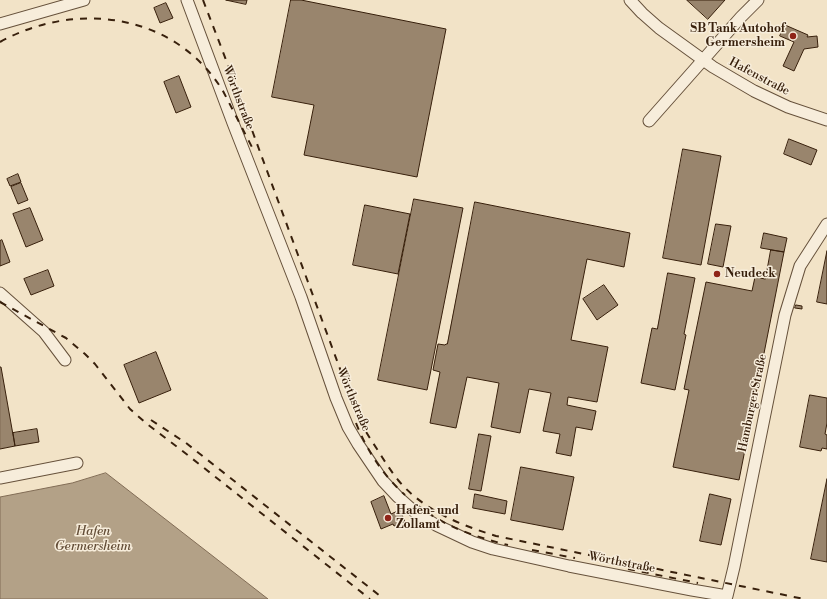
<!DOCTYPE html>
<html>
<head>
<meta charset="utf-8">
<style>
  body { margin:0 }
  canvas { display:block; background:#f2e3c7 }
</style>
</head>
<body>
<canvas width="827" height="599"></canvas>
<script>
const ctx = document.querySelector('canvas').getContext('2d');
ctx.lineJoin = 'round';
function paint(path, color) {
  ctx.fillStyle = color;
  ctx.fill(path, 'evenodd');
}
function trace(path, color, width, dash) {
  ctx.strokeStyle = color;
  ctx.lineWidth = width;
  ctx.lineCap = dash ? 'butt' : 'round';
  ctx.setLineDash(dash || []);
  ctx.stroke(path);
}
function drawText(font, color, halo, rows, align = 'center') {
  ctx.font = font + ' "Libre Bodoni",serif';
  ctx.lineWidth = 3;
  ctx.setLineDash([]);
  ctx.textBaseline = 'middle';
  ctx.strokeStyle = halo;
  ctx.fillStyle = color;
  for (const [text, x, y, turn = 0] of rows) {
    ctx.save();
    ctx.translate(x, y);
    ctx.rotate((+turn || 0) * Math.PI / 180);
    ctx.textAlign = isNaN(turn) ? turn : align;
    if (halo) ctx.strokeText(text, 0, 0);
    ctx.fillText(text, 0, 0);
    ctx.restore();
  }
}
const water = new Path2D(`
  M106 473 268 599H0V497L72 483Z`);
const building = new Path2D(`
  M226 0H247L246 4Z
  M291 0H301L446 29 417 177 304 155 314 105 272 97Z
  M687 0H725L708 19Z
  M166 3 173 18 160 23 154 8Z
  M785 25 808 35 807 37 817 36 818 47 804 49 794 71 783 66 794 42 780 36Z
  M179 76 191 107 176 113 164 82Z
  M789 139 817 150 811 165 784 154Z
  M683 149 721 156 701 265 663 258Z
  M18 174 21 182 10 186 7 179Z
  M21 183 28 200 18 204 11 187Z
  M414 199 463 208 427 390 378 380Z
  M475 202 630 233 624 267 587 259 571 340 608 347 597 402 568 397 567 405 596 411 592 430 576 427 571 456 556 453 560 434 543 431 551 393 529 389 520 433 491 427 499 383 467 377 456 428 430 423 440 372 433 370 438 344 445 345 446 344H447Z
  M365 205 410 214 398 274 353 265Z
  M30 208 43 240 26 247 13 214Z
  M716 224 731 226 723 267 708 264Z
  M764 233 787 238 784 252 761 248Z
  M2 240 10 262 0 266V241Z
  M771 250 784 252 739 480 673 467 689 390 684 389 706 282 752 291 755 277 765 279Z
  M827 251V304L817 302Z
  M48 270 54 286 31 295 24 279Z
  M668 273 695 278 684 334 686 335 675 390 641 383 652 328 657 329Z
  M604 285 618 305 597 320 583 299Z
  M796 305 802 306V309L795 308Z
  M156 352 171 390 139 403 124 365Z
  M0 367H1L15 446 0 449Z
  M810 395 827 398V423L825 434 827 435V449L822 448 821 451 800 447Z
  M37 429 39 442 15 446 13 433Z
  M479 434 491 436 481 491 469 489Z
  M521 467 574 477 563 530 511 520Z
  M827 479V562L811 559Z
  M475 494 507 501 505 514 473 508Z
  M710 494 731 499 721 545 700 541Z
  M384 496 391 514 400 510 405 522 394 526 393 524 381 529 371 502Z`);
const minor = new Path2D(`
  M187 0 233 123 301 297 336 398 348 427 358 444 383 481 398 497 416 513 436 525 472 542 493 549 569 566 692 590 727 596 734 567 785 315 800 266 827 224
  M630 0 642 13 659 28 713 67 754 91 788 107 827 120
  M0 24 84 0
  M649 121 741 17 758 0
  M0 293 44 332 65 360
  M0 478 77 463`);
const rail = new Path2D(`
  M203 0 228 65 357 415C363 428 371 440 379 452 385 462 391 471 398 480 423 510 460 525 496 536L804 599
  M0 42C76 0 175 13 223 91L254 151
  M0 302 66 338 85 354 95 364 130 409 147 424 180 449 370 599
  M151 420 186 443 384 599
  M356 423C367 451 383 475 405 495
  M416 504C443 526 475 537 508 545
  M532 550 575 558
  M628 569 698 583`);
const markers = [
  [793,36,4,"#8f2418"],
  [717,274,4,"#8f2418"],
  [388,518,4,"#8f2418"]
];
const poiNames = [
  ["SB Tank Autohof",785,29,"right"],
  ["Germersheim",785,43,"right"],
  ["Neudeck",725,274],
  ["Hafen- und",396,511],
  ["Zollamt",396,525]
];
const streetNames = [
  ["Hafenstraße",759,77,28],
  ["Wörthstraße",238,98,69],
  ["Wörthstraße",353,400,67],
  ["Hamburger Straße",753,403,-78],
  ["Wörthstraße",622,563,11]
];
const waterNames = [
  ["Hafen",93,532],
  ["Germersheim",93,547]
];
paint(water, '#b3a187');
trace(water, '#826d56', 1);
paint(building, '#99856d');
trace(building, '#38200c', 1);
trace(minor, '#66513b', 13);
trace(minor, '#f7eddb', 11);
trace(rail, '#38200c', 2, [7, 7]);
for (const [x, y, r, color] of markers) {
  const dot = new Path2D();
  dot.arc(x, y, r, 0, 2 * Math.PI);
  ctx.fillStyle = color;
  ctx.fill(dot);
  trace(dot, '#f7eddb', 1.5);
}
drawText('bold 12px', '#38200c', '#f7eddb', poiNames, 'left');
drawText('12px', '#38200c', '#f7eddb', streetNames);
drawText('italic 13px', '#634d37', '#f7eddb', waterNames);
</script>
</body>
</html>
